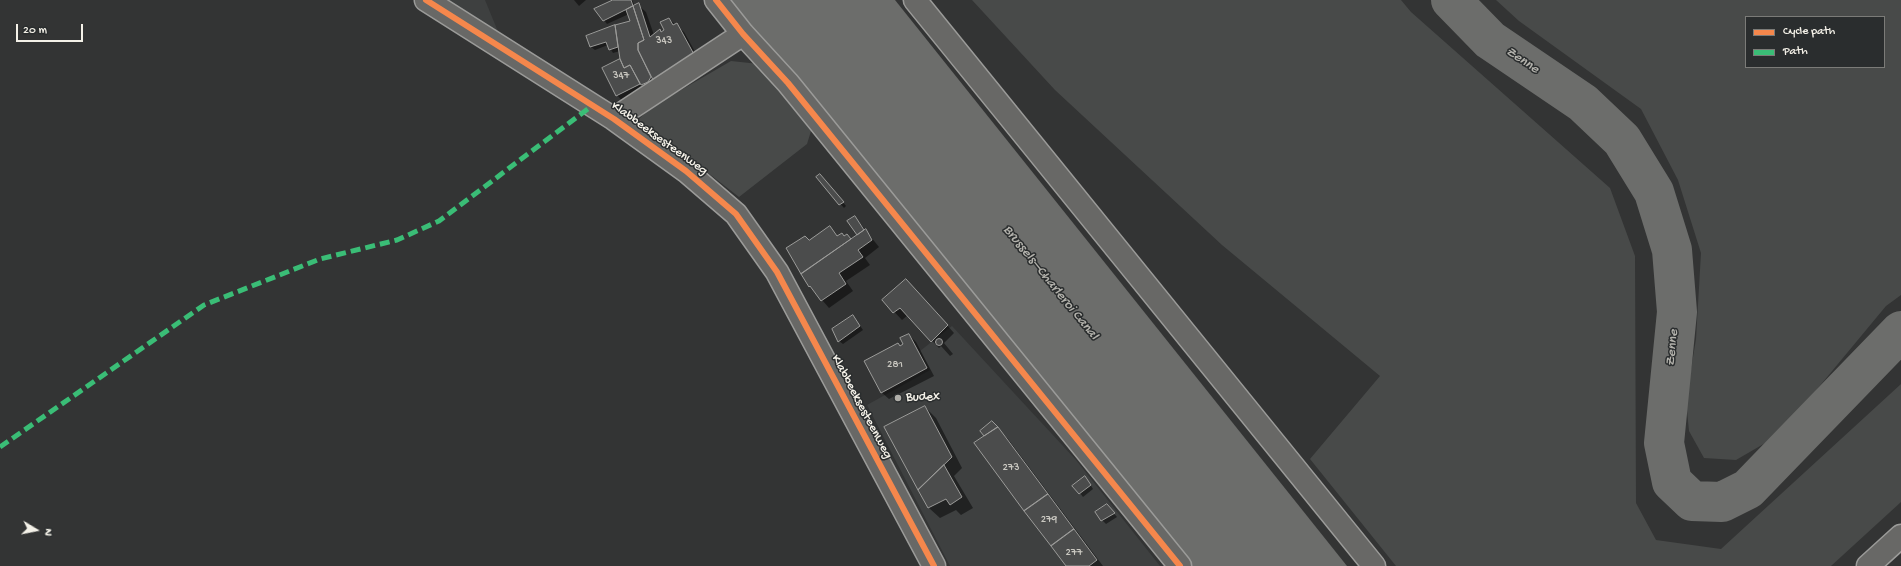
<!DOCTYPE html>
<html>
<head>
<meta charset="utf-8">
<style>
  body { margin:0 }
  #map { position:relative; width:1901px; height:566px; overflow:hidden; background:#333434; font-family:"Gochi Hand",sans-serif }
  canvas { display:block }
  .legend { position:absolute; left:1745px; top:16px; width:140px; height:52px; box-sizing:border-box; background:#2a2d2e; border:1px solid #7b7b78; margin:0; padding:5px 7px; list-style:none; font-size:12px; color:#f4f1e8 }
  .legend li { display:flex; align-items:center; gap:8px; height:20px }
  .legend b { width:20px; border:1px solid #7b7b78 }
  .north { position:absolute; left:16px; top:510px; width:40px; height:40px; -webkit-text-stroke:3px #2a2d2e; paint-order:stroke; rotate:100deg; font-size:11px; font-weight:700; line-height:16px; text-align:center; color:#f4f1e8 }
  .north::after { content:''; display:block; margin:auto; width:14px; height:18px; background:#f4f1e8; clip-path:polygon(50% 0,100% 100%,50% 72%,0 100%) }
  .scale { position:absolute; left:16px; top:24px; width:67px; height:18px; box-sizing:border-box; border:2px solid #f4f1e8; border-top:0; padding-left:5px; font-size:12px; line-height:14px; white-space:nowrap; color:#f4f1e8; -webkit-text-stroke:3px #2a2d2e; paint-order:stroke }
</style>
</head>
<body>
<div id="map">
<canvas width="1901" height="566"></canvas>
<ul class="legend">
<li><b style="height:5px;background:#f5874c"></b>Cycle path</li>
<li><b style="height:5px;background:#3abd76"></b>Path</li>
</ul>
<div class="north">N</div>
<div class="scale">20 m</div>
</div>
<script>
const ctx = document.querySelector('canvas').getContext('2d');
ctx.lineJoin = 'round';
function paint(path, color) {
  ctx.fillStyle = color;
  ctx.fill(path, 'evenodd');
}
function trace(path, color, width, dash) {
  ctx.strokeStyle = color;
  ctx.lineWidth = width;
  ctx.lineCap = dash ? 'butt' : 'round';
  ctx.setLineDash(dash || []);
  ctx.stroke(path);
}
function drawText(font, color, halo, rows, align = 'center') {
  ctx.font = font + ' "Gochi Hand",sans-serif';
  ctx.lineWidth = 3;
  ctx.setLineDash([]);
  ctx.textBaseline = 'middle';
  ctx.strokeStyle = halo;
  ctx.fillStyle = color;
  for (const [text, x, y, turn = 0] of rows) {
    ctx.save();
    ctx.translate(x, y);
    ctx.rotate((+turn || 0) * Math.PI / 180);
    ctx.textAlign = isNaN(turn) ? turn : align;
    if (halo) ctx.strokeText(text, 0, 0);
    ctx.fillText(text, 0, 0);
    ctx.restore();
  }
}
const built = new Path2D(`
  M448 0H485L499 34Z
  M952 326 1076 460 1160 566H950L867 405 930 370 920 351Z`);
const green = new Path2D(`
  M972 0H1401L1411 12 1610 188 1635 256 1636 503 1656 540 1721 549 1901 384V502L1831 566H1396L1310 459 1380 376 1222 245 1055 90Z
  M1496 0H1901V295L1886 306 1779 435 1736 460 1704 458 1689 431 1686 400 1696 339 1701 253 1678 180 1641 109 1519 21ZM1746 17H1884V67H1746Z
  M731 61 759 64 811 131 807 144 739 197 667 141 650 132 638 120 650 108Z`);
const water = new Path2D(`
  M727 0H895L1347 566H1192Z`);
const shadow = new Path2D(`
  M574 0H586L579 6Z
  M616 0H632L635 6 638 5 646 12 654 35 660 31 662 32 666 30 669 19 676 25 684 32 703 66 624 103 617 95 621 60 620 51 613 53 608 45 595 50 591 47 588 37 631 22 629 14 607 24 604 20Z
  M817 178 824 179 846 206 844 208Z
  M855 217 879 247 865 258 870 265 846 281 853 291 829 308 810 286 787 248 809 241 829 227 838 237 847 235 851 240 858 235 848 221Z
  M914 288 954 333 944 343 953 354 950 356 941 346 939 348 908 315 902 320 883 300Z
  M853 316 863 330 843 344 839 341Z
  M909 335 916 342 934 376 889 399 881 392 901 347 904 345Z
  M925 407 936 418 962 468 954 476 973 508 961 515 956 510 940 518 929 508 886 428Z
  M992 423 1008 439 1103 566H1067L981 431Z
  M1088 481 1093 489 1083 497 1080 493Z
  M1110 509 1117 517 1106 524 1102 520Z`);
const river = new Path2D(`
  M1451 0 1490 40 1583 103 1622 140 1654 192 1672 250 1677 312 1664 443 1672 482 1692 501 1722 502 1748 489 1901 331`);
const building = new Path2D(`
  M613 0H631L633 6 603 21 594 9Z
  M639 3 650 37 660 29 661 32 664 30 660 22 669 18 673 25 677 23 696 58 653 80 638 50V43L644 40 633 6Z
  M633 6 644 40 638 43V50L651 77 648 82 641 85 630 65 624 68 620 59 615 25 630 21 626 10Z
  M615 25 618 47 609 50 606 42 590 47 586 36Z
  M620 59 624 68 630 65 640 84 616 96 602 68Z
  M820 174 844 202 839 205 816 177Z
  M855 216 864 230 857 235 847 221Z
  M830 226 837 236 842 233 844 236 847 234 851 239 801 274 786 248 805 236 809 240Z
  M866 229 872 240 858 250 863 257 839 273 846 284 821 301 810 286 809 287 801 274Z
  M906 279 948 325 931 342 900 308 893 313 882 300Z
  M853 315 860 326 838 342 832 329Z
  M909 334 927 368 881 393 864 361 898 343 900 346 903 344 900 338Z
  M935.5 342a3.5 3.5 0 1 1 7 0a3.5 3.5 0 1 1-7 0Z
  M925 406 952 457 918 490 884 427Z
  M992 421 998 427 984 436 980 431Z
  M998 427 1048 494 1024 511 974 443Z
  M944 465 962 497 950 505 946 499 928 508 918 490Z
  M1085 476 1091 485 1079 494 1072 486Z
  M1048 494 1074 529 1051 546 1024 511Z
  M1107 504 1115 513 1101 521 1095 512Z
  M1074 529 1097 560 1089 566H1066L1051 546Z`);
const minor = new Path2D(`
  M426 0 614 119 686 171 736 214 777 272 934 566
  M716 0 743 34 788 83 1180 566
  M915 0 1374 566
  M614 119 743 34
  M1868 566 1901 536`);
const quiet = new Path2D(`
  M0 447 204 305 320 259 397 240 439 221 593 105`);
const cycleway = new Path2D(`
  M426 0 614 119 686 171 736 214 777 272 934 566
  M716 0 743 34 788 83 1180 566`);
const markers = [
  [898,398,4,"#b0afa9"]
];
const numberNames = [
  ["343",664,41],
  ["347",621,76],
  ["281",895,365],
  ["273",1011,468],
  ["279",1049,520],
  ["277",1074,553]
];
const streetNames = [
  ["Klabbeeksesteenweg",659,139,36],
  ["Klabbeeksesteenweg",861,407,62]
];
const poiNames = [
  ["Budex",906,398]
];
const waterNames = [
  ["Zenne",1522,61,34],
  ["Brussels–Charleroi Canal",1050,283,51],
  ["Zenne",1673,348,-84]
];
paint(built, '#3e4040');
paint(green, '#484a49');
paint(water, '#6c6d6b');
paint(shadow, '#0007');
trace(river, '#6c6d6b', 40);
paint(building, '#4b4c4c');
trace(building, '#9b9b99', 1);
trace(minor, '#9b9b99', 25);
trace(minor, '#686866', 22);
trace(quiet, '#3abd76', 5, [10, 5]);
trace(cycleway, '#f5874c', 6);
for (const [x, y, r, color] of markers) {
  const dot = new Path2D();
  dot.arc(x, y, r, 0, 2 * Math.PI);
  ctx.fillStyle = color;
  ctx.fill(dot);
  trace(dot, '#2a2d2e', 1.5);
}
drawText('11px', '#cac8c1', null, numberNames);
drawText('13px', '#f4f1e8', '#2a2d2e', streetNames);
drawText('13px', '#f4f1e8', '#2a2d2e', poiNames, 'left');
drawText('italic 14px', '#b3b2ac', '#2a2d2e', waterNames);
</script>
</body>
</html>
